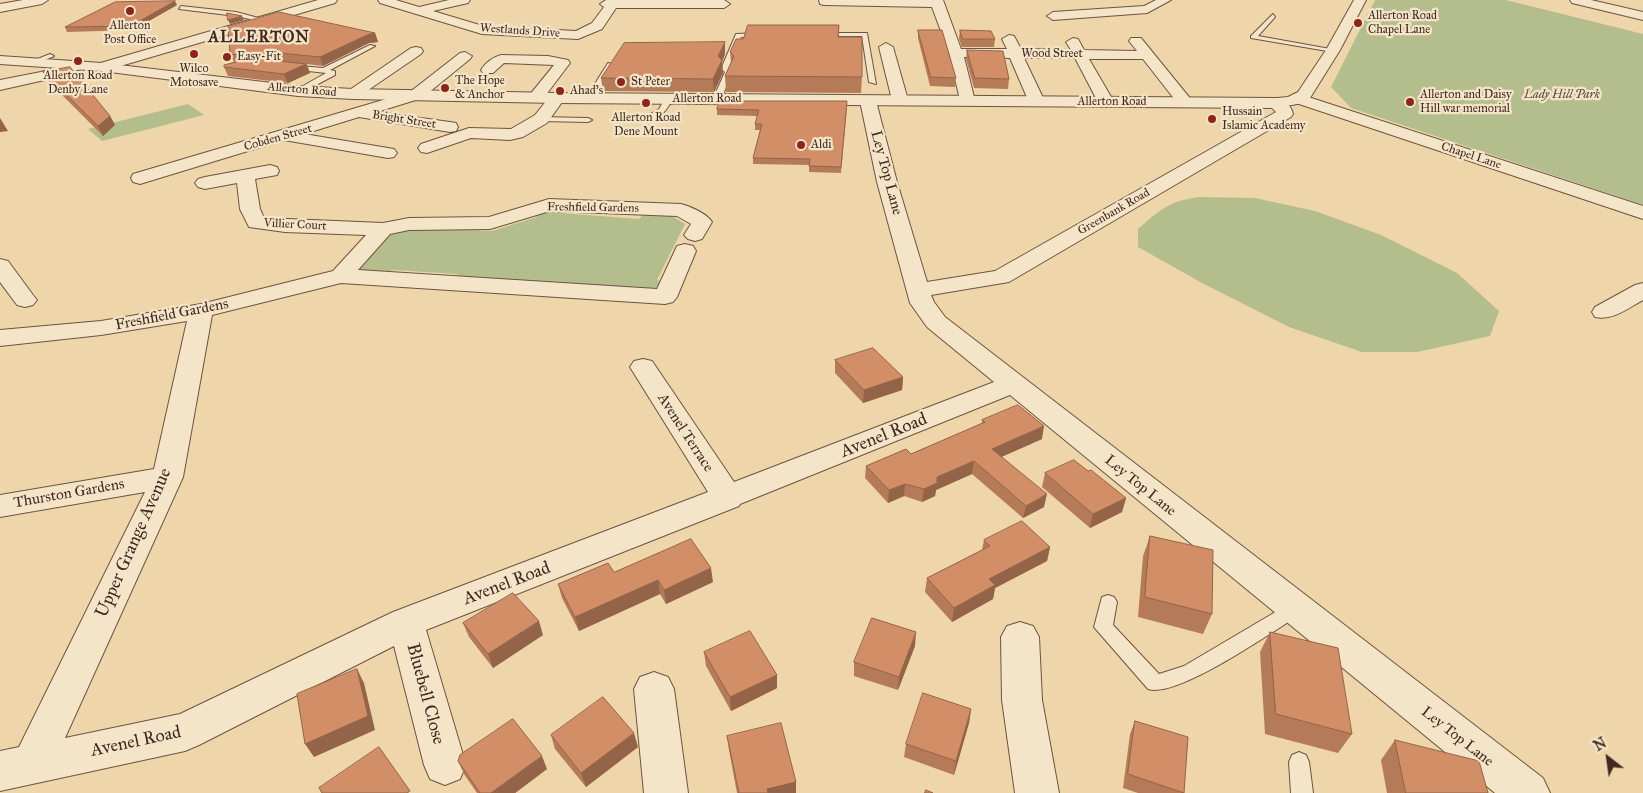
<!DOCTYPE html>
<html>
<head>
<meta charset="utf-8">
<style>
  body { margin:0 }
  #map { position:relative; width:1643px; height:793px; overflow:hidden; background:#eed5aa; font-family:"IM FELL Great Primer",serif }
  canvas { display:block }
  .north { position:absolute; left:1583px; top:733px; width:50px; height:50px; -webkit-text-stroke:4px #f4e4c8; paint-order:stroke; rotate:330deg; font-size:14px; font-weight:700; line-height:20px; text-align:center; color:#402920 }
  .north::after { content:''; display:block; margin:auto; width:18px; height:22px; background:#402920; clip-path:polygon(50% 0,100% 100%,50% 72%,0 100%) }
</style>
</head>
<body>
<div id="map">
<canvas width="1643" height="793"></canvas>
<div class="north">N</div>
</div>
<script>
const ctx = document.querySelector('canvas').getContext('2d');
ctx.lineJoin = 'round';
function paint(path, color) {
  ctx.fillStyle = color;
  ctx.fill(path, 'evenodd');
}
function trace(path, color, width, dash) {
  ctx.strokeStyle = color;
  ctx.lineWidth = width;
  ctx.lineCap = dash ? 'butt' : 'round';
  ctx.setLineDash(dash || []);
  ctx.stroke(path);
}
function drawText(font, color, halo, rows, align = 'center') {
  ctx.font = font + ' "IM FELL Great Primer",serif';
  ctx.lineWidth = 4.5;
  ctx.setLineDash([]);
  ctx.textBaseline = 'middle';
  ctx.strokeStyle = halo;
  ctx.fillStyle = color;
  for (const [text, x, y, turn = 0] of rows) {
    ctx.save();
    ctx.translate(x, y);
    ctx.rotate((+turn || 0) * Math.PI / 180);
    ctx.textAlign = isNaN(turn) ? turn : align;
    if (halo) ctx.strokeText(text, 0, 0);
    ctx.fillText(text, 0, 0);
    ctx.restore();
  }
}
const green = new Path2D(`
  M1375 0H1506L1643 34V205L1351 108 1331 87Z
  M188 104 204 115 102 141 88 129Z
  M1198 197 1255 198 1315 211 1381 235 1457 273 1499 311 1490 336 1417 352H1362L1289 327 1202 283 1138 247V229C1161 209 1168 202 1198 197Z
  M560 210 561 213 639 219 644 214 672 216 685 224 657 280 665 284 645 292 461 282 457 274 394 270 385 272H360L359 266 393 232 410 227 492 231 537 217 538 212Z`);
const service = new Path2D(`
  M181 6 236 12 266 20 263 22 236 16 179 9Z
  M1273 14 1275 17 1258 36 1336 50 1333 52 1251 38V36Z
  M820 33H867L876 84 869 82 862 36H818V34Z
  M736 34 763 33 766 35 763 37H741L729 68 733 71 721 99 714 101 713 99 725 72 721 69Z
  M370 45 375 46 330 70 335 71V75L301 93 294 91 326 73 291 69H288V65L323 68Z
  M50 54 54 56 52 57 34 64 30 62Z
  M608 63 615 65 593 100H587L586 98Z
  M666 97 673 99C667 109 659 122 645 121V117L659 109Z
  M538 117 588 118 592 120 588 122 541 121H538Z
  M1108 595 1114 597 1117 602 1113 625 1159 674 1184 666 1289 604 1295 602 1301 604 1304 609 1301 614C1273 631 1177 699 1148 689L1094 627 1102 597Z
  M1299 752 1306 755 1309 762 1313 793H1291L1289 762 1292 755Z`);
const minor = new Path2D(`
  M23 0H48L42 4 0 12V4Z
  M318 0H337L335 3 107 70H97L95 67 97 64Z
  M378 0H396L419 7 449 0H470L468 3 433 11 483 26 576 31 592 23 604 7 600 4 606 0H724L730 4 724 8H616L602 29 578 39 482 34 380 3Z
  M819 0H943L961 49H1007L1002 39 1009 35 1014 36 1021 49 1071 50 1066 42 1073 38 1078 39 1084 50 1137 51 1129 41 1131 38H1141L1193 102 1191 105H1179L1143 59H1089L1114 102 1112 105H1100L1098 102 1075 58H1024L1045 102 1043 105H1031L1029 102 1010 58 964 57 975 101 973 104H961L949 53 932 7 824 5 820 4Z
  M1156 0H1171L1147 13 1053 20 1047 16 1053 12 1144 6Z
  M1570 0H1591L1643 12V20L1572 3Z
  M886 43 893 47 908 100 906 103H894L892 100 879 47Z
  M416 47 421 48 423 51 421 54 358 97H348L345 94 348 91 411 48Z
  M465 52 472 56 470 59 422 98 377 112 450 122 456 123 458 127 456 131 450 132 359 117 304 134 394 149 397 153 394 157 388 158 284 140 140 184 133 182 131 178 133 174 410 92 460 53Z
  M501 55 548 56 568 60 570 63 542 100H530L528 97 554 65 504 63 493 73H483L481 70C485 63 493 57 501 55Z
  M79 61 84 62 86 65 84 68 49 79 0 90V80L41 72Z
  M557 93 563 95 565 98 547 123 523 137 510 140 471 138 427 153 421 152 418 148 421 144 469 128 511 129 535 115 551 95Z
  M1299 94 1643 206V219L1293 102 1291 99 1293 96Z
  M868 96 874 98 876 101 897 182 927 282 995 271 1276 112 1266 102 1268 99C1279 96 1291 103 1293 114L1291 117 1009 282 931 295 934 302 945 317 1543 778 1550 793H1495L1010 395 740 504 739 506 426 630 466 765 460 779 445 785 430 779 424 765 394 646 199 745 185 751 0 791V751L19 747 145 492 0 517V495L154 469 187 321 101 335 0 346V330L101 321 201 304 333 271 366 235 285 232 249 227 240 209 237 183 205 189 198 187 195 183 198 179 205 177 270 165 277 167 279 171 277 175 255 179 260 209 264 218 383 223 409 218 489 217 549 199 681 204C691 207 706 213 712 222L702 239 695 241 688 239 684 235 691 224 677 216 550 211 490 229 409 230 390 234 358 270 657 289 677 246 685 244 693 246 696 251 677 297 673 302 665 304 341 283 212 315 183 477 65 738 180 714 393 612 708 492 630 367 634 361 643 359 652 361 734 482 994 382 927 327 910 303 877 182 860 101 862 98Z
  M0 259 8 261 33 295 37 300 33 305 25 307 17 305 0 282Z
  M1643 283V300C1628 308 1613 321 1595 317L1592 312 1595 307 1635 285Z
  M1020 622 1033 626 1039 637 1042 700 1059 793H1015L1002 700 1001 637 1007 626Z
  M654 672 668 677 674 689 688 793H644L634 689 640 677Z`);
const tertiary = new Path2D(`
  M1354 0H1366L1340 50 1310 98 1297 104 1277 108 557 103 353 99 298 96 102 71 0 64V56L102 63 298 86 353 89 557 93 1277 98 1288 97 1298 92 1326 50Z`);
const wall = new Path2D(`
  M177 5 133 30 67 32 65 27Z
  M839 25V37L862 77 861 93 726 92 725 76 731 63 730 52 743 39Z
  M918 30 956 78 955 87 930 86 918 38Z
  M960 30 995 39 994 47H962L959 39Z
  M375 33 378 42 369 43 323 66 307 64 310 73 288 83 228 76 224 67 234 62 230 54Z
  M967 50 1009 79 1008 89 974 88 966 59Z
  M725 54 722 62 723 73 714 92 603 91 601 78Z
  M43 72 110 116 115 125 103 136 48 81Z
  M847 107 841 173 809 172V165L753 164V158L760 130H755V124L757 116 717 115V109Z
  M835 360 903 377 902 390 863 403 835 373Z
  M982 420 1042 439 1001 457 1044 507 1023 518 972 474 936 490 935 496 922 502 904 496 888 503 865 478 866 466 911 454 982 424Z
  M1088 471 1126 498 1122 512 1090 528 1042 487 1045 473Z
  M1150 536 1212 614 1203 634 1138 617 1143 556Z
  M984 540 1050 547 1047 561 995 588 993 599 952 622 925 592 927 578 982 550Z
  M614 572 713 582 666 604 660 594 579 631 562 598 558 584Z
  M463 623 543 635 493 668 469 637Z
  M1270 632 1352 734 1338 753 1265 734 1260 652Z
  M915 646 898 690 854 676V662Z
  M704 652 777 675V688L731 711 706 666Z
  M971 709 969 723 954 775 904 757 906 744Z
  M1135 721 1184 793H1138L1123 788 1130 734Z
  M551 735 638 747 586 787 555 749Z
  M727 736 796 782V793H737L729 750Z
  M1395 740 1488 793H1387L1381 760Z
  M458 761 547 769 515 793H477L464 774Z`);
const shadedWall = new Path2D(`
  M175 1 177 5 133 30 131 26Z
  M242 16 244 20 230 24 228 20Z
  M375 33 378 42 369 43 323 66 320 57 367 35Z
  M725 42V54L722 62 723 73 714 92 713 79 718 56Z
  M280 53 283 62 278 64 274 58 275 55Z
  M306 64 310 73 288 83 284 74Z
  M110 116 115 125 103 136 98 126Z
  M0 118 8 131 0 132Z
  M903 377 902 390 863 403 864 390Z
  M1044 426 1042 439 990 462 992 449Z
  M974 461 972 474 936 490 935 496 922 502 924 489 937 477Z
  M905 484 904 496 888 503 889 490Z
  M1047 494 1044 507 1023 518 1026 506Z
  M1126 498 1122 512 1090 528 1093 514Z
  M1050 547 1047 561 995 588 993 599 952 622 954 608 989 579Z
  M711 568 713 582 666 604 664 590Z
  M658 580 660 594 579 631 575 617Z
  M539 621 543 635 493 668 488 654Z
  M916 632 915 646 898 690 899 677Z
  M357 669 364 683 375 730 314 757 305 744Z
  M777 675V688L731 711 730 697Z
  M971 709 969 723 954 775 956 761Z
  M634 733 638 747 586 787 581 773Z
  M542 756 547 769 515 793H491Z
  M796 782V793H768L767 789Z`);
const building = new Path2D(`
  M175 1 131 26 65 27 115 2Z
  M279 12 375 33 367 35 320 57 280 53 275 55 274 58 279 61 306 64 284 74 224 67V65L256 57 230 54 228 27Z
  M227 13 242 16 228 20Z
  M748 25H839L838 37H862V77L725 76 734 56 730 52 736 39H743Z
  M918 30H942L956 78 931 77Z
  M960 30 991 31 995 39H963Z
  M725 42 718 56 722 60 713 79 601 78 624 43Z
  M967 50 1003 51 1009 79 975 78Z
  M70 67 110 116 98 126 43 72Z
  M720 101H847L841 167 809 166 810 159 753 158 762 124H755L759 110 717 109Z
  M873 348 903 377 864 390 835 360Z
  M1018 405 1044 426 992 449 1047 494 1026 506 974 461 937 477V483L924 489 905 484 889 490 866 466 906 449 911 454 985 422 982 420Z
  M1074 460 1088 471 1091 470 1126 498 1093 514 1045 473Z
  M1022 521 1050 547 989 579 995 585 954 608 927 578 990 546 984 540Z
  M1150 536 1213 550 1212 614 1145 597Z
  M691 539 711 568 664 590 658 580 575 617 558 584 608 563 614 572Z
  M513 593 539 621 488 654 463 623Z
  M872 618 916 632 899 677 854 662Z
  M750 631 777 675 730 697 704 652Z
  M1270 632 1338 648 1352 734 1276 714Z
  M357 669 368 716 305 744 297 694Z
  M923 693 971 709 956 761 906 744Z
  M603 697 634 733 581 773 551 735Z
  M513 719 542 756 491 793H480L458 761 460 755Z
  M1135 721 1188 737 1184 793 1128 774Z
  M781 723 796 782 767 789 768 793H739L727 736Z
  M1395 740 1479 761 1488 793H1406Z
  M379 747 410 791 407 793H322L319 788Z
  M926 790 933 793H925Z`);
const markers = [
  [130,11,5,"#8f2418"],
  [1358,23,5,"#8f2418"],
  [194,54,5,"#8f2418"],
  [227,57,5,"#8f2418"],
  [78,61,5,"#8f2418"],
  [621,82,5,"#8f2418"],
  [445,88,5,"#8f2418"],
  [560,91,5,"#8f2418"],
  [1410,102,5,"#8f2418"],
  [646,103,5,"#8f2418"],
  [1212,119,5,"#8f2418"],
  [801,145,5,"#8f2418"]
];
const farPoinames = [
  ["Allerton Road",1368,16],
  ["Chapel Lane",1368,30],
  ["Allerton",130,26,"center"],
  ["Post Office",130,40,"center"],
  ["Easy-Fit",237,57],
  ["Wilco",194,69,"center"],
  ["Motosave",194,83,"center"],
  ["Allerton Road",78,76,"center"],
  ["Denby Lane",78,90,"center"],
  ["The Hope",455,81],
  ["& Anchor",455,95],
  ["St Peter",631,82],
  ["Ahad's",570,91],
  ["Allerton and Daisy",1420,95],
  ["Hill war memorial",1420,109],
  ["Hussain",1222,112],
  ["Islamic Academy",1222,126],
  ["Allerton Road",646,118,"center"],
  ["Dene Mount",646,132,"center"],
  ["Aldi",811,145]
];
const farStreetnames = [
  ["Westlands Drive",520,31,4],
  ["Wood Street",1052,54],
  ["Allerton Road",302,90,5],
  ["Allerton Road",707,99],
  ["Allerton Road",1112,102],
  ["Bright Street",404,120,9],
  ["Cobden Street",278,138,-16],
  ["Chapel Lane",1471,156,18],
  ["Freshfield Gardens",593,208,1],
  ["Greenbank Road",1114,212,-30],
  ["Villier Court",295,225,3]
];
const farParknames = [
  ["Lady Hill Park",1562,95]
];
const streetNames = [
  ["Ley Top Lane",886,173,75],
  ["Freshfield Gardens",172,315,-11],
  ["Avenel Terrace",685,433,57],
  ["Ley Top Lane",1140,486,39],
  ["Thurston Gardens",69,494,-10],
  ["Ley Top Lane",1457,737,38]
];
const farDistrictnames = [
  ["ALLERTON",259,38]
];
const nearStreetnames = [
  ["Avenel Road",884,436,-22],
  ["Upper Grange Avenue",134,543,-66],
  ["Avenel Road",507,584,-21],
  ["Bluebell Close",425,694,75],
  ["Avenel Road",136,742,-12]
];
paint(green, '#b4be8c');
trace(service, '#6c5442', 2);
trace(minor, '#6c5442', 2);
trace(tertiary, '#6c5442', 2);
paint(service, '#f4e4c8');
paint(minor, '#f4e4c8');
paint(tertiary, '#f4e4c8');
paint(wall, '#b57b59');
paint(shadedWall, '#936448');
paint(building, '#d28f67');
trace(building, '#936448', 1);
for (const [x, y, r, color] of markers) {
  const dot = new Path2D();
  dot.arc(x, y, r, 0, 2 * Math.PI);
  ctx.fillStyle = color;
  ctx.fill(dot);
  trace(dot, '#f4e4c8', 2);
}
drawText('12px', '#402920', '#f4e4c8', farPoinames, 'left');
drawText('12px', '#402920', '#f4e4c8', farStreetnames);
drawText('italic 12px', '#574736', '#f4e4c8', farParknames);
drawText('15px', '#402920', '#f4e4c8', streetNames);
ctx.letterSpacing = '1px';
drawText('bold 16px', '#402920', '#f4e4c8', farDistrictnames);
ctx.letterSpacing = '0px';
drawText('18px', '#402920', '#f4e4c8', nearStreetnames);
</script>
</body>
</html>
